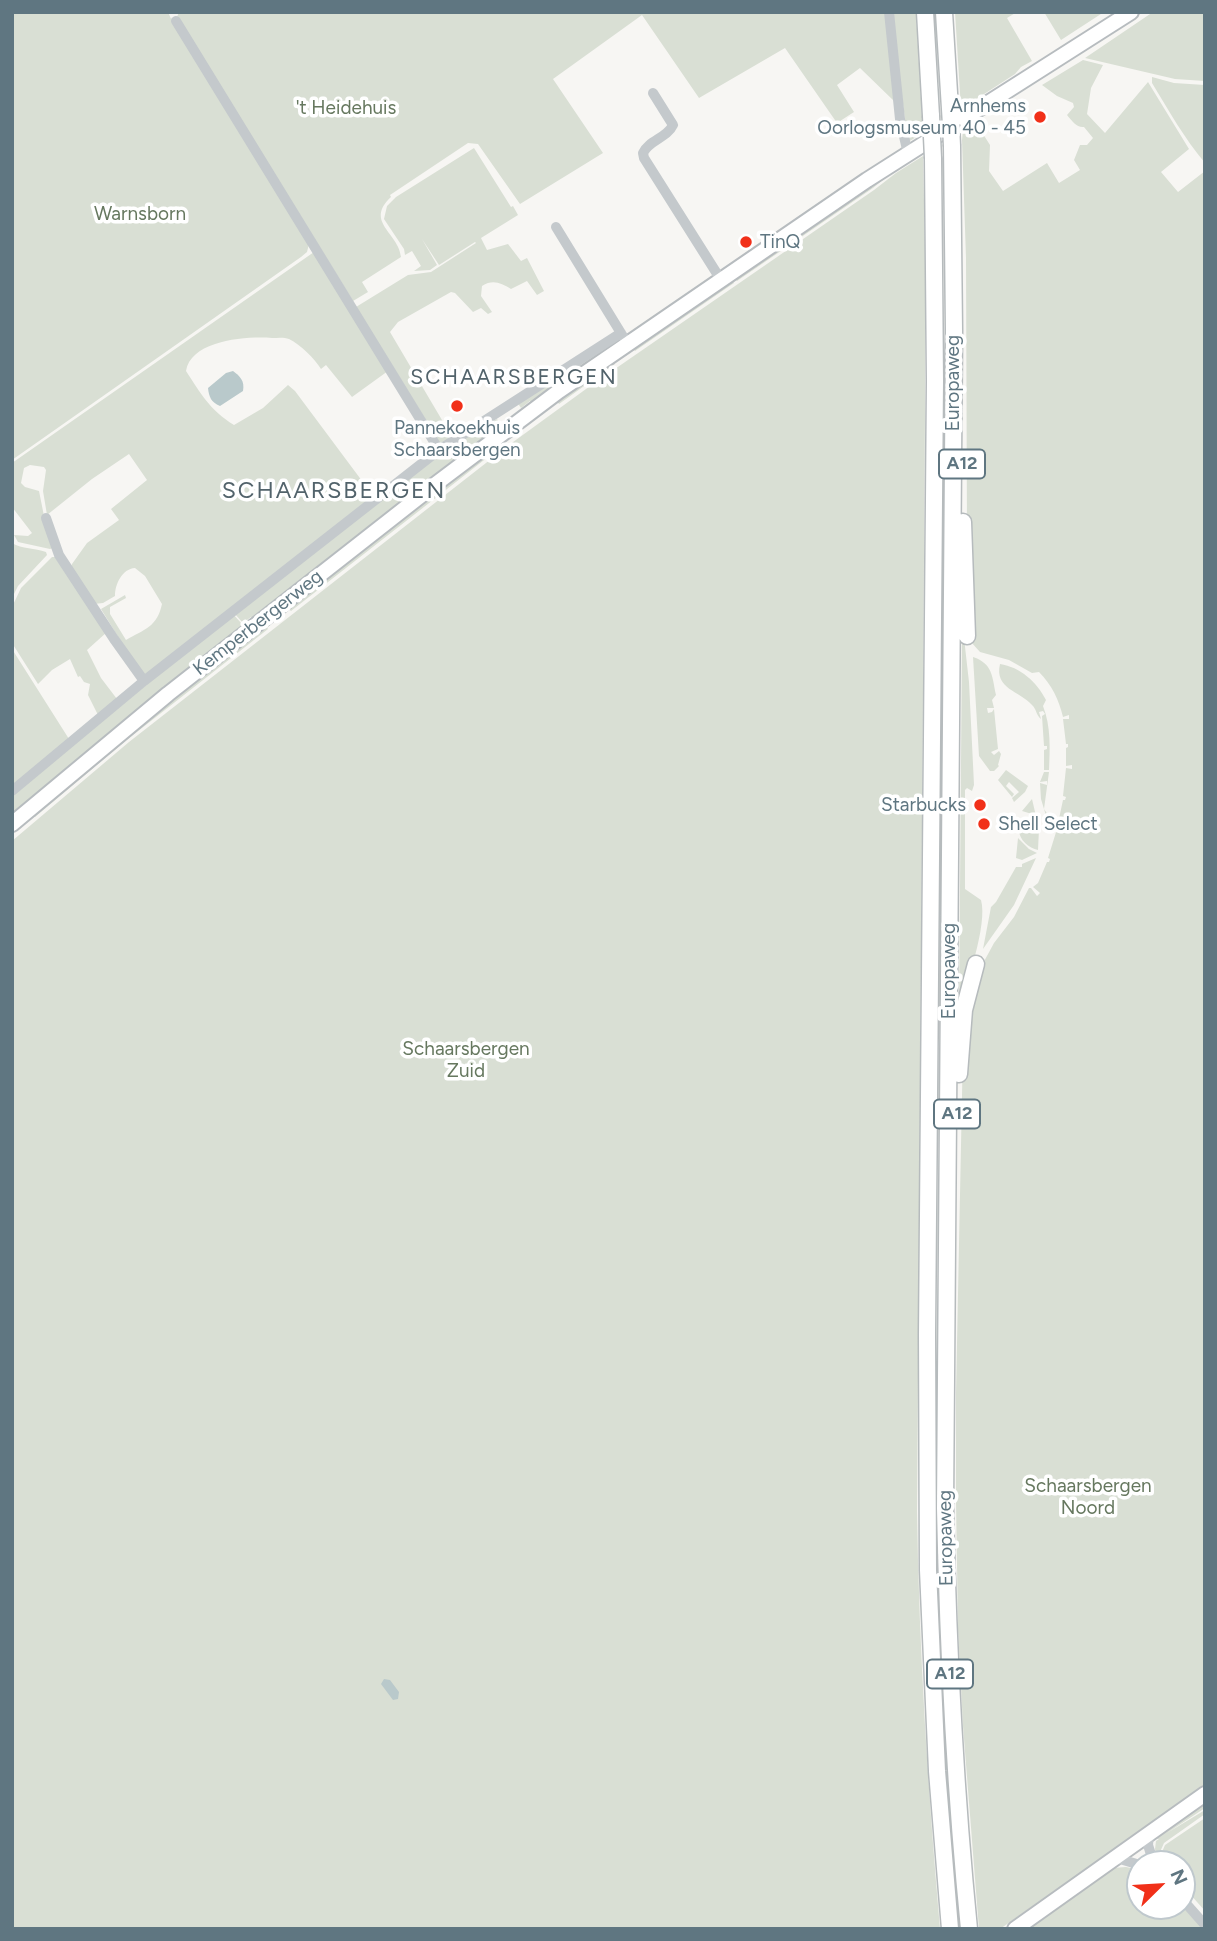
<!DOCTYPE html>
<html>
<head>
<meta charset="utf-8">
<style>
  body { margin:0 }
  #map { position:relative; width:1217px; height:1941px; overflow:hidden; background:#f7f6f3; font-family:Figtree,sans-serif }
  canvas { display:block }
  .frame { position:absolute; inset:0; border:14px solid #5f7681; pointer-events:none }
  .north { position:absolute; left:1126px; top:1850px; width:70px; height:70px; box-sizing:border-box; background:#fff; border:2px solid #bfc8cd; border-radius:50%; rotate:66deg; font-size:19px; font-weight:700; line-height:28px; text-align:center; color:#5f7681 }
  .north::after { content:''; display:block; margin:auto; width:24px; height:32px; background:#f13019; clip-path:polygon(50% 0,100% 100%,50% 72%,0 100%) }
</style>
</head>
<body>
<div id="map">
<canvas width="1217" height="1941"></canvas>
<div class="frame"></div>
<div class="north">N</div>
</div>
<script>
const ctx = document.querySelector('canvas').getContext('2d');
ctx.lineJoin = 'round';
function paint(path, color) {
  ctx.fillStyle = color;
  ctx.fill(path, 'evenodd');
}
function trace(path, color, width, dash) {
  ctx.strokeStyle = color;
  ctx.lineWidth = width;
  ctx.lineCap = dash ? 'butt' : 'round';
  ctx.setLineDash(dash || []);
  ctx.stroke(path);
}
function drawText(font, color, halo, rows, align = 'center') {
  ctx.font = font + ' Figtree,sans-serif';
  ctx.lineWidth = 7;
  ctx.setLineDash([]);
  ctx.textBaseline = 'middle';
  ctx.strokeStyle = halo;
  ctx.fillStyle = color;
  for (const [text, x, y, turn = 0] of rows) {
    ctx.save();
    ctx.translate(x, y);
    ctx.rotate((+turn || 0) * Math.PI / 180);
    ctx.textAlign = isNaN(turn) ? turn : align;
    if (halo) ctx.strokeText(text, 0, 0);
    ctx.fillText(text, 0, 0);
    ctx.restore();
  }
}
const green = new Path2D(`
  M12 12H168L172 21 171 17 309 244 307 252 301 257 12 460Z
  M179 12H887L895 102 860 68 837 85 854 112 837 123 785 48 699 98 642 15 553 79 603 153 520 204 478 144 468 143 390 195 391 197C364 222 399 233 401 257L362 282 368 292 353 301 177 17Z
  M891 12H916L923 133 908 142Z
  M955 12H1017L1007 18 1032 61 1021 67 1015 74 961 109Z
  M1044 12H1104L1061 40Z
  M1153 12H1205V81L1175 79 1085 58Z
  M1083 60 1103 65 1091 88 1087 114 1105 133 1148 82 1189 149 1161 172 1178 192 1205 171V1785L1000 1929H979L963 1726 958 1629 956 1502V1393L963 1046 981 967 994 943 1014 917 1029 888H1031L1037 896 1040 893 1033 887 1038 883 1047 862H1049L1050 859 1048 858 1057 829 1063 832V828H1057L1063 800H1065L1066 797 1063 796 1066 768 1072 769V765L1066 766V748L1068 747V744H1066L1063 719H1069V715L1063 717C1059 700 1052 685 1039 672L1032 673 1009 660 980 652 971 642 967 538 966 258 962 140 963 131 976 123 990 145 989 171 1003 191 1047 163 1059 183 1080 170 1074 160 1080 145H1087L1093 138 1084 127C1077 128 1072 121 1067 115L1074 107 1073 103 1057 96 1042 85Z
  M1152 77 1174 83 1205 85V163C1184 138 1169 111 1152 83Z
  M474 148 511 207 513 206 518 215 481 238 487 250 508 244 521 261 527 258 544 291 537 295 527 281 511 289C501 283 493 279 482 286L481 296 492 312 488 314 481 308 473 312 455 293 451 292 398 322 390 332 452 437 441 445 356 307 408 275 431 272 476 243 475 242 439 265 422 239 437 265 430 270 414 271 421 266 412 251 405 255 404 249 384 219 387 206 396 197Z
  M923 156 925 246V418L917 1511C919 1651 928 1790 940 1929H12V841L129 742 509 445 586 389 874 190 896 173Z
  M894 171 873 188 737 281 733 276 835 206Z
  M314 252 388 371 352 397 326 365 321 369C314 358 301 345 289 339 284 337 277 338 272 338 247 336 191 340 186 371 201 394 210 410 234 425L263 408 288 385 295 391 374 497 148 674H141L101 609 125 595 126 598 110 607V614L126 640C145 629 157 627 162 604L145 576 135 568C122 569 115 584 115 596L103 603 94 604 71 567 72 564 87 543 119 520 111 509 147 480 129 454 92 479 47 515 43 491 46 470 44 467 30 465 24 468 21 483 25 487 39 491 47 531 53 548 50 549 18 542 14 535 28 536 32 533 12 507V463Z
  M731 277 734 283 635 351 631 346Z
  M617 341 619 343 532 403 530 401 521 408 517 402Z
  M612 359 615 364 559 404 557 401Z
  M497 419 501 427 275 605 252 618 251 617 243 623 234 613 440 452Z
  M498 441 502 446 291 611 288 608Z
  M12 543C22 549 35 548 46 552L47 555 18 586 12 598Z
  M52 557H55L107 632 87 650 101 678 117 699 98 715 88 695 90 684 84 682 80 676 78 677 70 659 52 670 38 684 12 643V607L21 588Z
  M233 614 242 624 222 647 12 818V794Z
  M266 626 268 629 128 739 35 817 31 813 241 642Z
  M964 638 969 682 974 785 972 791 967 788 965 790V889L981 900C988 925 966 984 959 1012L962 639Z
  M12 649 69 739 12 787Z
  M973 657C993 664 992 676 996 695L992 700 994 708H987L988 713 992 712 994 709 998 749 991 752 994 755 999 751 1001 754 998 765 999 766 994 771H990L979 756Z
  M1000 664C1020 667 1037 682 1046 700L1043 706C1051 726 1050 749 1049 770H1044V750L1047 749V746H1044L1042 716 1045 714 1043 711 1039 712 1041 719C1036 715 1037 710 1032 705 1020 691 994 689 1000 664Z
  M1006 770 1028 786 1025 792 1014 802 1012 798 1019 792 1009 782 1006 786 1014 794 1012 797 998 780Z
  M1044 772H1049L1044 809 1048 815 1047 819 1041 799 1040 783 1047 785V781L1040 782Z
  M1032 799 1039 829 1038 850C1029 848 1019 840 1019 830L1031 831 1032 814 1022 811Z
  M1018 838 1029 849 1037 853 1022 860 1016 858Z
  M1036 858 1014 905 983 949 991 907 996 902 1016 867H1022V864Z
  M1205 1799V1808L1167 1833 1205 1810V1814L1164 1843 1160 1852 1162 1864H1158L1155 1849 1156 1841 1159 1839H1157L1160 1833Z
  M1205 1818V1911L1182 1885V1864H1165L1162 1852 1165 1845Z
  M1126 1867 1140 1870V1906H1182L1204 1929H1022L1103 1872 1113 1868Z`);
const water = new Path2D(`
  M233 371C240 376 245 381 243 391L220 406C211 402 209 397 208 388L226 373Z
  M384 1679 390 1680 399 1692 398 1699 393 1700 381 1684Z`);
const minor = new Path2D(`
  M889 12 900 119 908 154
  M176 21 439 450
  M653 93 673 125C667 138 649 140 643 153L644 158 721 280
  M556 227 624 338
  M46 518 59 555 114 639 144 681
  M12 791 144 681 439 450 621 333
  M1149 1834 1148 1845 1154 1864
  M1112 1860 1120 1859 1140 1865
  M1182 1899 1205 1925`);
const major = new Path2D(`
  M12 824 168 694 437 483 559 391 867 180 1131 12
  M1015 1929 1205 1794`);
const highway = new Path2D(`
  M925 12 931 116
  M944 12 951 125
  M952 146 954 331 945 1508C948 1649 955 1789 969 1929
  M933 158 935 381 927 1334 928 1570 937 1771 950 1929
  M963 522 967 636
  M959 1074 964 1010 976 964`);
const highwayBridge = new Path2D(`
  M931 116 933 158
  M951 125 952 146`);
const markers = [
  [1040,117,7,"#f13019"],
  [746,242,7,"#f13019"],
  [457,406,7,"#f13019"],
  [980,805,7,"#f13019"],
  [984,824,7,"#f13019"]
];
const shields = [
  [962,464,46],
  [957,1114,46],
  [950,1674,46]
];
const shieldNames = [
  ["A12",962,464],
  ["A12",957,1114],
  ["A12",950,1674]
];
const poiNames = [
  ["Arnhems",1026,106],
  ["Oorlogsmuseum 40 - 45",1026,128],
  ["TinQ",760,242,"left"],
  ["Pannekoekhuis",457,428,"center"],
  ["Schaarsbergen",457,450,"center"],
  ["Starbucks",966,805],
  ["Shell Select",998,824,"left"]
];
const parkNames = [
  ["'t Heidehuis",346,108],
  ["Warnsborn",140,214],
  ["Schaarsbergen",466,1049],
  ["Zuid",466,1071],
  ["Schaarsbergen",1088,1486],
  ["Noord",1088,1508]
];
const streetNames = [
  ["Europaweg",953,383,-90],
  ["Kemperbergerweg",258,623,-38],
  ["Europaweg",949,971,-90],
  ["Europaweg",946,1538,-91]
];
const neighbourhoodNames = [
  ["SCHAARSBERGEN",514,378]
];
const quarterNames = [
  ["SCHAARSBERGEN",334,491]
];
paint(green, '#d9dfd4');
paint(water, '#b9c9cb');
trace(major, '#b7bcbf', 18);
trace(highway, '#b6bbbd', 19);
trace(minor, '#c4c9cc', 10);
trace(major, '#fff', 14);
trace(highway, '#fff', 16);
trace(highwayBridge, '#b6bbbd', 19, []);
trace(highwayBridge, '#fff', 16);
for (const [x, y, r, color] of markers) {
  const dot = new Path2D();
  dot.arc(x, y, r, 0, 2 * Math.PI);
  ctx.fillStyle = color;
  ctx.fill(dot);
  trace(dot, '#fff', 2.5);
}
for (const [x, y, w] of shields) {
  const box = new Path2D();
  box.roundRect(x - w / 2, y - 14.5, w, 29, 5);
  ctx.fillStyle = '#fff';
  ctx.fill(box);
  trace(box, '#5f7681', 2);
}
drawText('bold 18px', '#5f7681', null, shieldNames);
drawText('19px', '#5f7681', '#fff', poiNames, 'right');
drawText('19px', '#66785f', '#fff', parkNames);
drawText('19px', '#5f7681', '#fff', streetNames);
ctx.letterSpacing = '2px';
drawText('21px', '#52636b', '#fff', neighbourhoodNames);
ctx.letterSpacing = '0px';
ctx.letterSpacing = '2px';
drawText('23px', '#52636b', '#fff', quarterNames);
ctx.letterSpacing = '0px';
</script>
</body>
</html>
